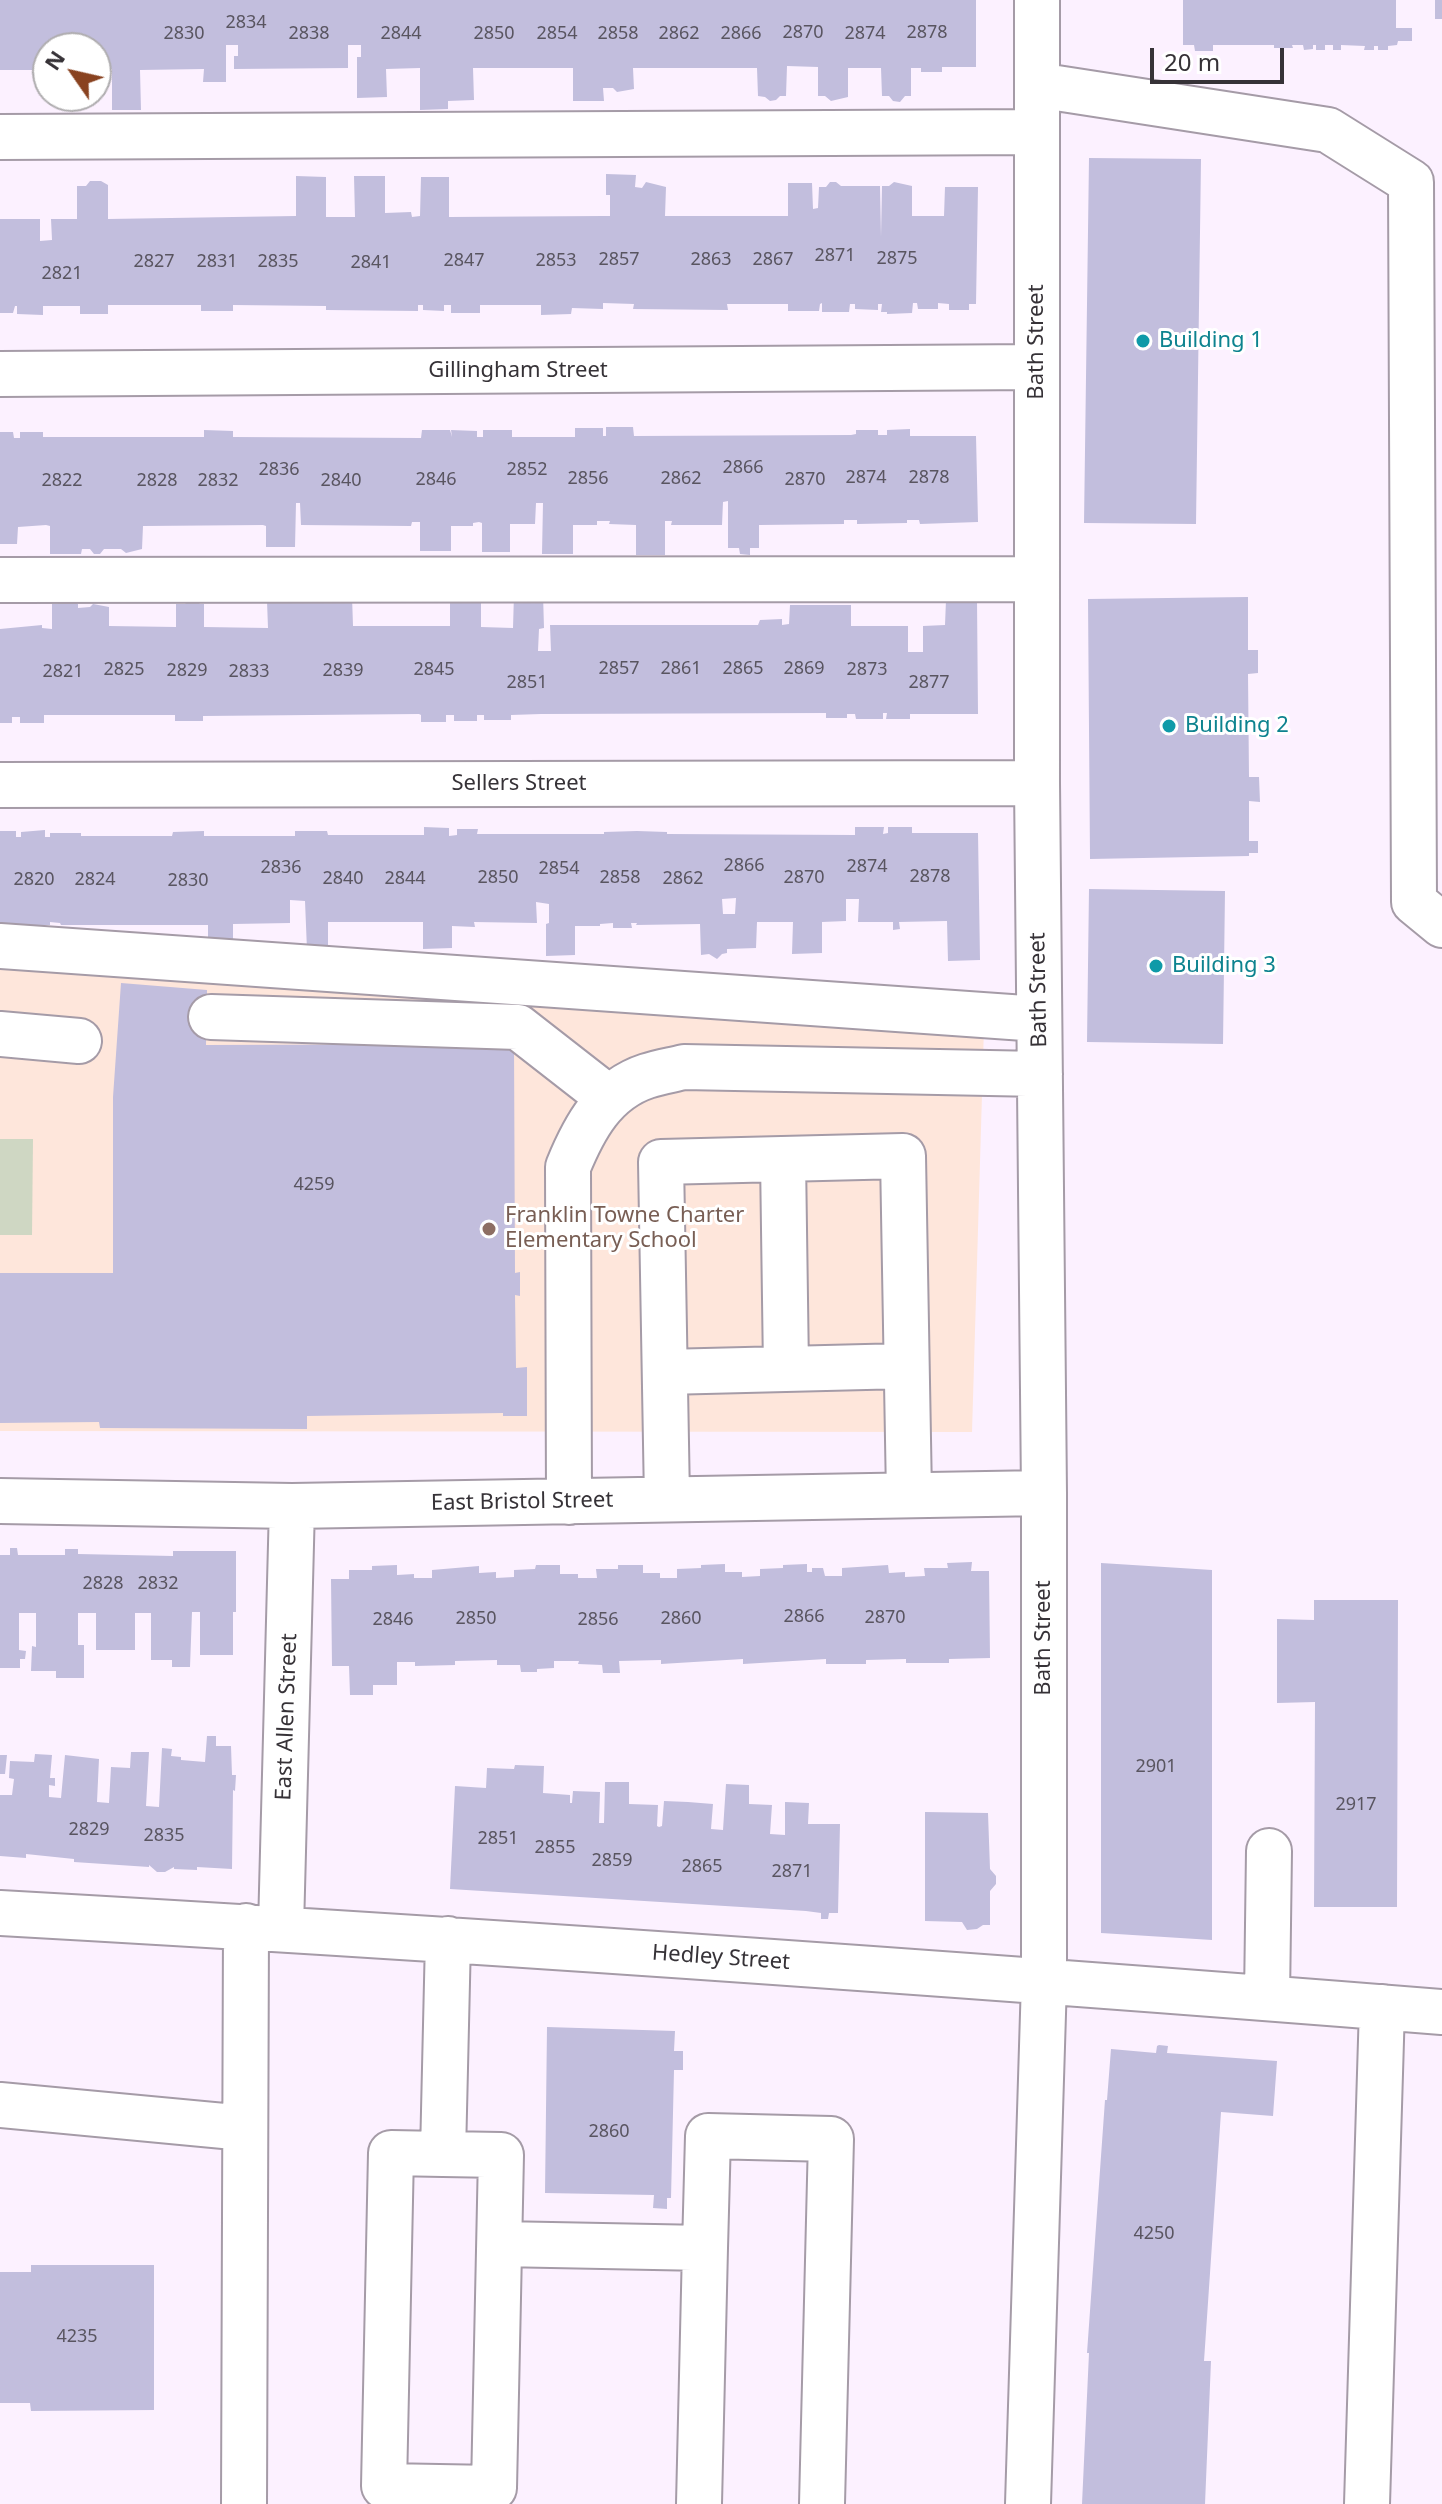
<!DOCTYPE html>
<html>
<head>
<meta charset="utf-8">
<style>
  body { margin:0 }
  #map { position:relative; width:1442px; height:2504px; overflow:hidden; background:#fcf1ff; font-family:"Noto Sans",sans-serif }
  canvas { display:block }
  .north { position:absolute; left:32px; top:32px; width:80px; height:80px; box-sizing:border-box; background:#fff; border:2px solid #afadaf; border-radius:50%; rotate:304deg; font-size:22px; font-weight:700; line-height:32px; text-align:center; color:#363237 }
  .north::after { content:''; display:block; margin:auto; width:28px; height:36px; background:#894220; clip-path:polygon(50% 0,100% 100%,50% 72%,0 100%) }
  .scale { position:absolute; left:1150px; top:48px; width:134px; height:36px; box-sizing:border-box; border:4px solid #363237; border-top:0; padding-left:10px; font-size:24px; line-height:28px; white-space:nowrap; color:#363237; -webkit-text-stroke:6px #fff; paint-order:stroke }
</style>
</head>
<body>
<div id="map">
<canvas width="1442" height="2504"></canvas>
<div class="north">N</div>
<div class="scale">20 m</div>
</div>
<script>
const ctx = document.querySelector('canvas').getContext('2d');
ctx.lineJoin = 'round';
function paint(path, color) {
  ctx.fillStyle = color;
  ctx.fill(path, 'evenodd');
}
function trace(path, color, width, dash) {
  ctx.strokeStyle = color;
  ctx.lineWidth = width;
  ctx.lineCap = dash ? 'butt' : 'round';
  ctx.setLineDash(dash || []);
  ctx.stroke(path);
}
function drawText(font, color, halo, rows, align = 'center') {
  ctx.font = font + ' "Noto Sans",sans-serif';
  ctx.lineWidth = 6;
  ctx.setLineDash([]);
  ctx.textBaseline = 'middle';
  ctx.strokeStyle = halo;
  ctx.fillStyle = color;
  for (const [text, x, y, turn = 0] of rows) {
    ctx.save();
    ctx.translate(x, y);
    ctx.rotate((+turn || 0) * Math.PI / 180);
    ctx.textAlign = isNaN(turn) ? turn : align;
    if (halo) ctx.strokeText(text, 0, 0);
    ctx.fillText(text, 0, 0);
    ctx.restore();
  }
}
const education = new Path2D(`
  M0 957 984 1027 972 1432 0 1431Z`);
const green = new Path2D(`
  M0 1139H33L32 1235H0Z`);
const building = new Path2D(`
  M0 0H976V67H942V72H921V68H911V96H905L900 102 893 101 889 96H882L881 68H848V97L831 101 825 96H818V67L787 66 786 96H780L776 100 770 101 765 97 758 96 757 68H633L634 89 617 92 613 88H603L604 101H573V68H473L474 100 448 101V109L420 110V68L386 69 387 97 357 98V57H361V45H348V68L234 69V56H238V45H226V82H203L204 69 140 70 141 110H112V69H96V48L44 47V70H0Z
  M1183 0H1396V28H1412V41H1398L1397 45 1388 46V50H1378V46H1374V50H1364L1365 46 1341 45V50H1333V45H1325V50H1316V45H1313V49L1304 50 1303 45H1292L1293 48H1274V45H1213V51H1195L1194 45H1183Z
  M1435 0H1442V19H1435Z
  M1089 158 1201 159 1196 524 1084 523Z
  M606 174 636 175 635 187 642 188 646 182 666 187 665 216H788V183H812L813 209 818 208 819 187H826L830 182H836L841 186H880L881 237 882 186H889L894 182 912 186V216H944L945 187H978L976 304H969V310H949V304L938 303V309H918L917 303H913L912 313 887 314V312H881L882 304H878V310L855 309V304H850L849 312H822V303L820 304 819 311H788V304H727L728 310 633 309 634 304 603 303V309L572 308 571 314 541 315V305H480V313H451V305H444V311L423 310V305H418V311L326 310V306L233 305V311H201V305H108V314H80V306H43V315L17 314V306H15L13 313H0V219H40V241L52 240 51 219H77V186H86L90 181H101L108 185V219L296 216V176L326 177V217H355L354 176H385V213L411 212 412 217 420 216 421 177H449V217L603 216H610V195H606Z
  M606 427H633L634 436H636L851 435 856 434V430H878V435H887V430L910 429V436H976L978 522 920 524 919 520H907V523L857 524V520H844V524L759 525V548H750V555L740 554 739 548H728V501L723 502 722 525H671L672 521H665V555H636V525L609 524 610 521H597V525H573V554H542L543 503H536L535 524H510V552H482V523L479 522 473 523V526H451V551H420V522H412L411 526 301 525 300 503H296L295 547H266V526L263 525 143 526 142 549 126 553 121 549H104L100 554H94L90 549H82L81 554H50V526L46 525 18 527 17 544H0V432H13L14 438H20V432H43V437H204V430L233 431V437L421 438 422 430H450L452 437 451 430 477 431V437H483V430H512V437H575V428H603V436H606Z
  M514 594H543L544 628 539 629 538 651H551L550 625H758L760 620 782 619V625L789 624 790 605H851V626H908V652H923V626L945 625 946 600H977L978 714H910V719H886L887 713H883V719H856L855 714H847V718H826V713L541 714 511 715V720H484V715H477V721H454V715H446V722H421V715L419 714 203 716V721H175V715H44V723H20V717H12V723H0V629L42 625V628L52 629V604H57L64 600 69 599 78 604V608L90 607 93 604 109 607V626L176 627V604H185L189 600H196L200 604H204V627L268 628 267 601 352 596 353 626H450V599L481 600V627L513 628Z
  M1248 597V650H1258V673L1248 674 1249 777H1259L1260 802 1249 801V841H1258V853H1249V856L1090 859 1088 599Z
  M424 827 449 828V836L457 835V829H478L477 834H604V832L637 831 667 832V834L855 835V827H884L883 834 888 833V827H912V833H978L980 960 948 961 947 921 899 922 900 929 893 930V922H858L859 899H846V921L822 922V953L792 954 793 922H757L756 948 727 949V953L722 954 717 959 709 954 701 955 700 924 636 925 637 923H631L632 928H613V923L600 924V926H575V955L546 956V924L549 923V904L536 902 537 923 474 922 475 927 452 926V948L423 949V922H328V950H307L305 901 290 900V923L233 924V939L208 940V925H61L60 923 50 922V925H0V831H16V837H21V832L45 830V837H50V833H81V836H172L173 832 204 831V836H295V831H327L328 835H424ZM736 898 735 914H723L722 899Z
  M1089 889 1225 891 1223 1044 1087 1042Z
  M121 983 207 990 206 1045 514 1044 515 1273 520 1272V1296L515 1295 516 1368 527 1367V1416H503V1413L307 1416V1429L100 1428 99 1422 0 1423V1273H113V1097Z
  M10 1548H17L18 1555H65V1549H78V1554L173 1556V1551H236V1612H233V1655H200V1612H192L190 1667H172V1660H151V1613H135V1650H96V1613H78V1645H84V1678H56V1671H31L32 1646 36 1647V1613H19V1650L26 1651 25 1659H20V1668H0V1555H10Z
  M972 1562 971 1571H989L990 1658 949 1659V1663H906V1659L866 1660V1664H826V1659L743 1664V1659L661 1664V1660L619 1661 620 1673H603L602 1665 578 1664 579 1661H554V1668L537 1669V1672H521L520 1665H497V1660L455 1661V1665L415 1666V1662H397V1685H373V1695H350L349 1666H332L331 1579H349V1570H372V1566L397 1565V1575L414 1574V1578H432V1570L479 1566V1573L496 1572V1578L514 1577V1570L535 1569 536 1565H560V1574H578V1578H597L596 1569H618V1565H643V1573H660V1578H677V1569L701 1568V1565L725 1564V1572H742V1577L760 1576V1569L783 1568V1565L807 1564V1572H812V1568H823L825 1576H842V1568L888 1565 889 1573 905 1572V1577L925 1576 924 1568H948L947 1563Z
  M1101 1563 1212 1570V1940L1101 1933Z
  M1314 1600H1398L1397 1907H1314L1315 1702 1277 1703V1619L1314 1620Z
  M207 1736H216V1746H231L232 1775H236L235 1791 233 1790 232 1869 197 1867V1870L174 1869V1867L165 1872H157L149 1865V1867L74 1862V1859L26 1854V1858L0 1856V1795H12L14 1779 9 1778 10 1761 34 1762 35 1754 52 1755 50 1778H55V1786L49 1785V1797L61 1798 65 1755 99 1759 97 1802 109 1803 111 1767 130 1768 131 1752H149L146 1806 159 1807 162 1748 172 1749 171 1756 181 1757V1760L205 1762Z
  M0 1755H7L5 1774H0Z
  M515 1765 544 1766 543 1793 570 1795V1803H572L573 1791 600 1792 599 1823H604L605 1782H629V1804L658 1805 657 1826 659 1827 662 1826 664 1801 688 1802 713 1804 711 1829 723 1830 726 1784 749 1785V1804L772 1805 770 1834 785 1835V1802L809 1803 808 1824H840L838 1913H829L828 1919H821V1913L806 1911 450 1889 455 1786 486 1788 487 1768 514 1769Z
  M925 1812 988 1813 990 1869 996 1876V1884L990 1891V1925H983L977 1929 967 1930 962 1922 925 1921Z
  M547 2027 675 2031 674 2051H683V2070H674L671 2198H667V2209L653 2208 654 2195 545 2193Z
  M1159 2045 1168 2046 1167 2053 1277 2061 1273 2116 1221 2112 1204 2361H1211L1205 2504H1082L1089 2353H1087L1105 2100H1107L1111 2049 1156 2053 1157 2046Z
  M31 2265H154V2410L31 2411 30 2403H0V2272H31Z`);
const minor = new Path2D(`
  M1037 85 1328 130 1411 182 1414 902 1442 925
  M0 137 1037 132
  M0 374 1036 367
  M0 580 1037 579
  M0 785 1037 783
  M0 946 1039 1019
  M211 1017 518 1027 609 1098
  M0 1034 79 1041
  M783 1159 786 1369
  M665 1372 906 1366
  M667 1499 661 1162 903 1156 909 1495
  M0 1501 292 1506 1044 1493
  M569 1502 568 1167C584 1128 604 1090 647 1076 659 1072 672 1070 684 1067L1040 1074
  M0 1913C481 1940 962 1974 1442 2012
  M281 1928 292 1506
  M1267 1998 1269 1851
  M0 2105 245 2128
  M443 2154 501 2155 494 2488 384 2486 391 2153 443 2154 448 1939
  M500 2244 705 2248 708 2136 831 2139 822 2504
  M244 2504 246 1926
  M699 2504 705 2248
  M1028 2504 1044 1981V1493L1037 783V0
  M1367 2504 1382 2007`);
const markers = [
  [1143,341,8,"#0f9aa8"],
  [1169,726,8,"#0f9aa8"],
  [1156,966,8,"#0f9aa8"],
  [489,1229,8,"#8d6e63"]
];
const numberNames = [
  ["2834",246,23],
  ["2870",803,33],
  ["2878",927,33],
  ["2830",184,34],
  ["2838",309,34],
  ["2844",401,34],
  ["2850",494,34],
  ["2854",557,34],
  ["2858",618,34],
  ["2862",679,34],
  ["2866",741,34],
  ["2874",865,34],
  ["2871",835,256],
  ["2875",897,259],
  ["2857",619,260],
  ["2863",711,260],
  ["2867",773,260],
  ["2847",464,261],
  ["2853",556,261],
  ["2827",154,262],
  ["2831",217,262],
  ["2835",278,262],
  ["2841",371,263],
  ["2821",62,274],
  ["2866",743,468],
  ["2836",279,470],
  ["2852",527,470],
  ["2874",866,478],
  ["2878",929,478],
  ["2856",588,479],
  ["2862",681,479],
  ["2846",436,480],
  ["2870",805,480],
  ["2822",62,481],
  ["2828",157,481],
  ["2832",218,481],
  ["2840",341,481],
  ["2857",619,669],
  ["2861",681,669],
  ["2865",743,669],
  ["2869",804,669],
  ["2825",124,670],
  ["2845",434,670],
  ["2873",867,670],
  ["2829",187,671],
  ["2839",343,671],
  ["2821",63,672],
  ["2833",249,672],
  ["2851",527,683],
  ["2877",929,683],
  ["2866",744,866],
  ["2874",867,867],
  ["2836",281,868],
  ["2854",559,869],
  ["2878",930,877],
  ["2850",498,878],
  ["2858",620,878],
  ["2870",804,878],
  ["2840",343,879],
  ["2844",405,879],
  ["2862",683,879],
  ["2820",34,880],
  ["2824",95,880],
  ["2830",188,881],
  ["4259",314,1185],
  ["2828",103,1584],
  ["2832",158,1584],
  ["2866",804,1617],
  ["2870",885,1618],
  ["2850",476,1619],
  ["2860",681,1619],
  ["2846",393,1620],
  ["2856",598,1620],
  ["2901",1156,1767],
  ["2917",1356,1805],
  ["2829",89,1830],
  ["2835",164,1836],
  ["2851",498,1839],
  ["2855",555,1848],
  ["2859",612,1861],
  ["2865",702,1867],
  ["2871",792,1872],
  ["2860",609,2132],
  ["4250",1154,2234],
  ["4235",77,2337]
];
const cultureNames = [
  ["Building 1",1159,341],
  ["Building 2",1185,726],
  ["Building 3",1172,966]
];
const streetNames = [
  ["Bath Street",1037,342,-90],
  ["Gillingham Street",518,371],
  ["Sellers Street",519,784],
  ["Bath Street",1039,990,-91],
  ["East Bristol Street",522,1502,-1],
  ["Bath Street",1044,1638,-90],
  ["East Allen Street",287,1717,-88],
  ["Hedley Street",721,1958,4]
];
const educationNames = [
  ["Franklin Towne Charter",505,1216],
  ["Elementary School",505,1241]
];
paint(education, '#fee6db');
paint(green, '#cfd7c3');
paint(building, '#c2bedd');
trace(minor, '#a59ba7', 48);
trace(minor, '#fff', 44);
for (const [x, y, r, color] of markers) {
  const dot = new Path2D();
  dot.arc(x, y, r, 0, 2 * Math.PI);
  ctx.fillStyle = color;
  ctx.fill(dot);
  trace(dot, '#fff', 3);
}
drawText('18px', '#595560', null, numberNames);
drawText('22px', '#0d838f', '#fff', cultureNames, 'left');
drawText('22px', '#363237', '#fff', streetNames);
drawText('22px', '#785e54', '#fff', educationNames, 'left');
</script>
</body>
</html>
